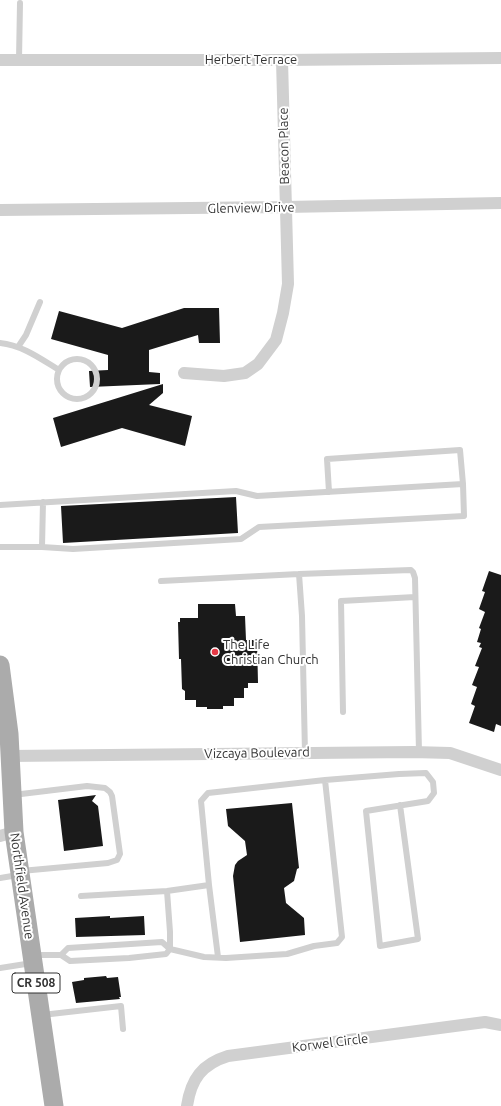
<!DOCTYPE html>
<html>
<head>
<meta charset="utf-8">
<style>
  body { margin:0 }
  canvas { display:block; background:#fff }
</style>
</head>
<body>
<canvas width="501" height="1106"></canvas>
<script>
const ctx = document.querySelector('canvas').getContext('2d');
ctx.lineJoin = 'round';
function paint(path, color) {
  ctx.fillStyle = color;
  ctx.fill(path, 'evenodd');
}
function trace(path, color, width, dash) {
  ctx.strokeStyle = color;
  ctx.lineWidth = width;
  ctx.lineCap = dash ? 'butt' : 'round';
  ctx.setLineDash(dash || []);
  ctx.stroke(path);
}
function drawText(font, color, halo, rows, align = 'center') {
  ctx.font = font + ' Ubuntu,sans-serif';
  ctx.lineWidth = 4;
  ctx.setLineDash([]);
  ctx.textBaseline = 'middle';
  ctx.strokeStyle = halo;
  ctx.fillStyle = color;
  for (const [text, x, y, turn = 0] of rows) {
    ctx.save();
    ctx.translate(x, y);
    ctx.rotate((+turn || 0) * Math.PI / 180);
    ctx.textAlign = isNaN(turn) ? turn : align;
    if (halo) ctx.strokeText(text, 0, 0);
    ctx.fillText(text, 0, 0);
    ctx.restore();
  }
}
const building = new Path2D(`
  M184 308H219L220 343H199L198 335 149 350V372L160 373V384L90 387 89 371 108 370V355L51 339 59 311 122 328Z
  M163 384V393L149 405 192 416 185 446 122 428 61 447 53 418Z
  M236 497 238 533 63 543 61 506Z
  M489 571 501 575V726L496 724 494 732 469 723 475 706 471 704 477 687 472 685 479 667 475 666 482 648 479 647 481 643 477 642 481 629 479 628 485 612 479 609 485 592 482 591Z
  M198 604H235L236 616H245L246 640H257L258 683H248V688H244V698H234V706H223V709H207V707H196V700H185V691L182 689 181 659H179L178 622H180V618H198Z
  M96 795 92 801 98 806 103 846 64 851 58 800Z
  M292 803 299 868 297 869 294 881 284 888 286 903 304 918 305 935 240 942 233 876 235 865 238 861 247 855 245 841 228 826 226 809Z
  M110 916V918L144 916 145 935 76 937 75 918Z
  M106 976 107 978 118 977 121 997H119L120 999 76 1003 72 982 84 980V978Z`);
const lane = new Path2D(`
  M19 60 20 3
  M0 343C22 345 41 359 59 370
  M18 347 26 335 40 302
  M57 379a20 20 0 1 1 40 0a20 20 0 1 1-40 0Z
  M329 492 327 459 460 450 463 484
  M0 505 236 491 257 496 463 484 464 516 259 527 241 539 73 549 42 547H0
  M42 547 43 502
  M299 574 302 616 305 753
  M161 581 299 574 411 570 413 572 415 578 419 752
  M343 712 341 601 415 597
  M325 780 399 774 426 773 433 782 434 793 428 801 366 811 380 946 418 939 400 805
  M13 795 87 786 105 788 110 792 112 796 120 854 117 860 108 863 21 871
  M0 878 18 875
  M209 885 218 957
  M33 955H61L70 961 129 958 166 954 170 949V932L167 891
  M61 955 68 948 162 942 170 949 204 957 226 958 287 954 314 946 337 943 342 937 325 780 208 793 201 801 209 885 167 891 81 896
  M0 968 32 963
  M42 1015 121 1006 123 1029`);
const street = new Path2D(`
  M0 60H282L501 58
  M0 210 285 207 501 203
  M184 373 224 376 245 373 258 364 276 340 283 313 288 284 282 60
  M9 756 413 752 450 753 501 770
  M0 836 14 832
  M187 1106C191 1079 202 1064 228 1056L485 1022 501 1025`);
const primary = new Path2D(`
  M0 665 9 734 14 832 54 1106`);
const markers = [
  [215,652,4,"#e63946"]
];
const shields = [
  [36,983,48]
];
const shieldNames = [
  ["CR 508",36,983]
];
const streetNames = [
  ["Herbert Terrace",251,60],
  ["Beacon Place",284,146,-91],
  ["Glenview Drive",251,208,-1],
  ["Vizcaya Boulevard",257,753,-1],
  ["Northfield Avenue",22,886,82],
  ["Korwel Circle",330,1043,-7]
];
const poiNames = [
  ["The Life",223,645],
  ["Christian Church",223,660]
];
paint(building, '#1a1a1a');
trace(lane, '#d0d0d0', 6);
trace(street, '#d0d0d0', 12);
trace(primary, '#ababab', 19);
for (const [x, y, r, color] of markers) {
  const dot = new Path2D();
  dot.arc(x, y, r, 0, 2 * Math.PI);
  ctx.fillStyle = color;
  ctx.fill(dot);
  trace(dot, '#fff', 1.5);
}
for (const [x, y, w] of shields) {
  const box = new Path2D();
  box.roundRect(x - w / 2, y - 10, w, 20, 3);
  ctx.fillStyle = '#fff';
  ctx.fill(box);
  trace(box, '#333', 1);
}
drawText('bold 12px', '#333', null, shieldNames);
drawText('13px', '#333', '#fff', streetNames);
drawText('13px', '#333', '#fff', poiNames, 'left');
</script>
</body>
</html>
